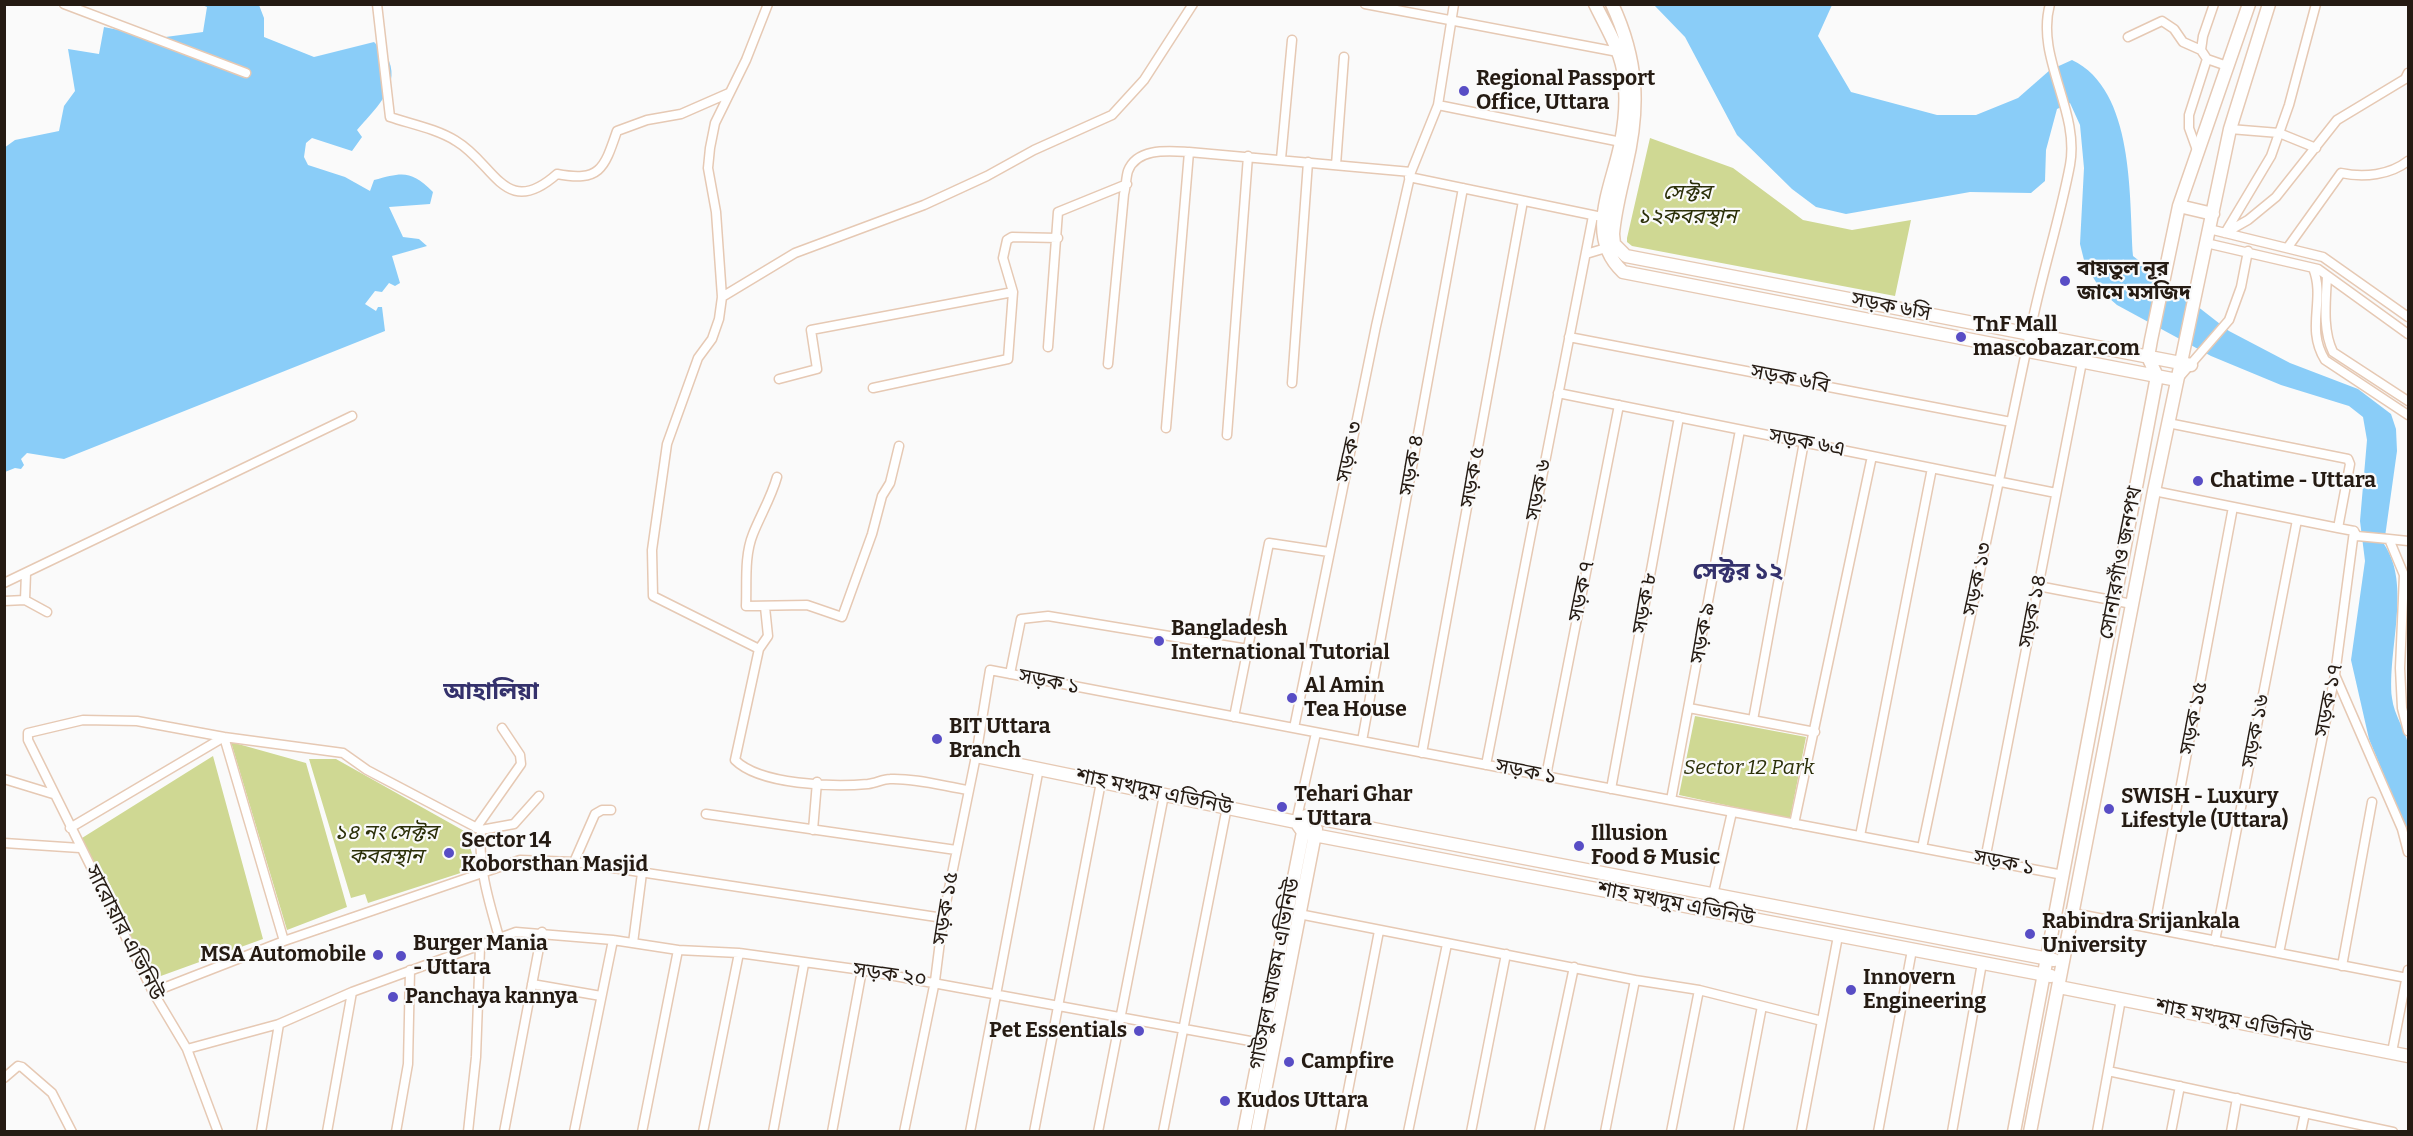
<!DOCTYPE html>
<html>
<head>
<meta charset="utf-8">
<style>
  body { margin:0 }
  #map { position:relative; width:2413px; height:1136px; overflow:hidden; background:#fafafa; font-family:Bitter,serif }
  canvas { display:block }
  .frame { position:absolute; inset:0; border:6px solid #251b13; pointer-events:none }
</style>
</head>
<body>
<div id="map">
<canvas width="2413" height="1136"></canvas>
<div class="frame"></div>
</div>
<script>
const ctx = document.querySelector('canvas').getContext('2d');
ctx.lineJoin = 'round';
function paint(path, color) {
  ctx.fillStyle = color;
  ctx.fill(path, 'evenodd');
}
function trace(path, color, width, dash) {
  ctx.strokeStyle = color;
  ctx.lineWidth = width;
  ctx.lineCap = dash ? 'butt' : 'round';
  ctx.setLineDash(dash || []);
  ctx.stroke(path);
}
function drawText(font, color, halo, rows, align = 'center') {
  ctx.font = font + ' Bitter,"Noto Sans Bengali",serif';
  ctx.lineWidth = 4.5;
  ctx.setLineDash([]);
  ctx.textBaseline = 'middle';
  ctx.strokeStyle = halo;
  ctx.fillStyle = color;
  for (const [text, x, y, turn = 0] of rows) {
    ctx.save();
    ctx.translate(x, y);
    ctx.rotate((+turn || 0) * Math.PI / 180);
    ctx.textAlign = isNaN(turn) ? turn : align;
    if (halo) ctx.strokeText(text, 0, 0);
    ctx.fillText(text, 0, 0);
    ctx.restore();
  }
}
const green = new Path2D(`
  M1650 138 1733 168 1803 220 1852 230 1911 220 1895 296 1632 246 1627 242V238Z
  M1695 716 1806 737 1790 819 1679 795Z
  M231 742 306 763 347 907 287 930Z
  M213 756 263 939 147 981 82 838Z
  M309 759H336L466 832 476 868 368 903 365 894 351 898Z`);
const water = new Path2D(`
  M202 5H259L264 18V37L314 57 374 42C379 47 386 54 389 61 400 88 373 111 357 130L362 137 352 151 312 138 306 143 304 157 308 165 345 177 370 191 374 180C403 172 411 170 433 192L430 204 389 207 403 237 419 239 427 246 392 256 400 283 395 286 389 283 382 292 375 291 365 304 376 311 378 307H382L385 331 64 459 27 453 21 459 24 465 21 469 15 468 5 472 4 148 15 140 59 131 64 106 75 91 68 49 99 54 104 27 158 38 203 32 207 7Z
  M1654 5H1832L1818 36 1851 92 1937 115H1976L2018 98 2050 70 2072 60C2135 90 2129 197 2133 256L2229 331 2290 363 2358 389 2391 414 2396 429 2397 451 2384 544C2412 585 2387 650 2392 698 2394 716 2406 730 2408 745 2413 771 2408 806 2408 833L2369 739 2351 660 2365 561 2360 521 2367 440 2363 417 2349 406 2281 385 2211 356 2117 305 2102 292 2085 264 2080 244 2084 168 2080 125 2070 103 2057 109 2046 150 2045 181 2031 193 1970 192 1846 214 1816 207 1792 189 1737 135 1685 37Z`);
const street = new Path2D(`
  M64 4 246 73
  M377 4 390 117C411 124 437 129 456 141 495 164 505 220 557 174 600 182 604 169 617 131L647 120 681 114 729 93
  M1365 4 1618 52
  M2214 4 2203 36 2201 50 2207 59 2227 66
  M2128 37 2162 21 2174 29 2183 42 2201 50
  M1438 105 1621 142
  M2230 129 2279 133 2316 148
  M2198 153 2189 128V115L2207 59
  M1281 159 1292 40
  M1336 165 1344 57
  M1409 177 1597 216
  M2209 229 2323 257 2408 317
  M2225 233 2248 220 2276 197 2337 120 2405 79 2408 73
  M2225 233 2271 156 2289 105 2316 4
  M2206 243 2318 269 2408 334
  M2288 247 2341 173C2364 178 2390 175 2408 161
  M1586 254 1606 248
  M2313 268C2326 300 2305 327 2325 360L2408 415
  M2327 276C2326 301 2322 329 2333 352L2408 401
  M722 297 795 253 924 205 987 176 1034 150 1112 115 1144 80 1193 4
  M1569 337 2011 422
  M1048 347 1058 212 1127 184
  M1108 364 1124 194C1126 187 1126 177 1128 171 1137 147 1170 151 1189 152L1411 172
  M779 379 817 369 811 330 1013 292
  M2177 380 2229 320 2241 287 2248 251
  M1292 383 1308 162
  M873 388 1008 359 1013 292 1003 258 1007 240 1012 237 1058 238
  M1558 393 2056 493
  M2168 423 2348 459 2350 464 2338 528 2354 531 2335 675 2279 953
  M1166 428 1189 152
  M1227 435 1248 156
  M777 477C771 498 761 514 753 534 744 556 747 583 746 606L807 605 842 617 872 534 882 496 890 483 899 446
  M2154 491 2338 528
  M2354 531 2357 536 2389 539
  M2408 541 2389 539 2404 575 2400 668 2402 708 2408 731
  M4 583 352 416
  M2038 586 2132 604
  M25 600 26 573
  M4 601 25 600 47 612
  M765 607 768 636 759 649 735 760C760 785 833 787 868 784 876 783 883 779 890 779 915 778 943 786 968 790
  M759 649 653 596 652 550 667 444 698 358 712 339 719 319 722 297 716 212 708 168 710 148 715 123 746 60 768 4
  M1010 674 1021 619 1048 616 1248 649
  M2335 675 2402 829 2408 852
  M1689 708 1815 732
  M1234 717 1269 543 1329 552
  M1753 720 1804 442
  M1294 728 1376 326 1411 172 1438 105 1454 4
  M1362 741 1463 188
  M1422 753 1523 201
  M1486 765 1593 216
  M1546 776 1619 405
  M4 779 53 794
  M1611 789 1679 417
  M1671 800 1740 430
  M706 814 956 850
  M1296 822 1316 733
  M1794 824 1872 456
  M70 828 224 737 343 753 367 770 481 830C478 867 489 902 499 937
  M476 828 521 764 520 755 502 728
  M481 830 514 824 539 796
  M813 830 817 782
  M1860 836 1932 468
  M4 843 80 848
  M1922 848C1958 673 1994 498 2032 323 2043 270 2060 218 2070 165 2080 110 2035 58 2050 4
  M1985 860 2082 362
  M574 862 595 814 602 810H611
  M1713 895 1732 812
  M2073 913 2407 978
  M1299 914 1635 980 1699 990 1822 1021
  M2154 929 2233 507
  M2215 941 2297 520
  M633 943 642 873
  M2342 966 2372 802
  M532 984 601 996
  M153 992 284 941 520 860 574 862 943 918
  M187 1049 279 1024 352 992 516 932 613 940 678 950 739 953 862 970 1261 1043
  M2392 1052 2408 970
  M2108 1071 2393 1132
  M4 1078 18 1066 22 1067 52 1093 72 1132
  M218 1132 187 1049 153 992 28 740V733L83 720 137 721 224 737 284 941
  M261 1132 279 1024
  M327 1132 352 992
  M396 1132 408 1064 410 970
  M468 1132 476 1057 480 947
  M504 1132 542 932
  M574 1132 613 940
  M642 1132 678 950
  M703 1132 739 953
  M773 1132 804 964
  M832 1132 862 970
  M904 1132 935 981 943 918 976 756 990 670 2063 875
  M970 1132 1039 768
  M1034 1132 1101 782
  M1098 1132 1164 795
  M1163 1132 1227 807
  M1340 1132 1379 931
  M1408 1132 1447 944
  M1471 1132 1506 954
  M1539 1132 1574 967
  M1605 1132 1635 980
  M1671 1132 1699 990
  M1738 1132 1762 1006
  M1801 1132 1838 936
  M1878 1132 1912 950
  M1952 1132 1982 963
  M2097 1132 2121 999
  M2171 1132 2180 1086
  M2231 1132 2237 1098
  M2301 1132 2305 1113`);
const secondary = new Path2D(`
  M1595 4C1606 27 1622 52 1624 77 1627 98 1625 121 1621 142 1613 185 1584 236 1623 272L2177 380
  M1612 4C1638 60 1640 107 1626 166 1621 189 1615 210 1613 234L1614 244 1626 256 2191 365
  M2179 206 2213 214
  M976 756 1296 822 1306 816 2054 960
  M1296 822 1303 832 1314 835 2051 976
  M2059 987 2408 1056
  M1244 1132 1304 827
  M1257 1132 1316 829
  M2014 1132 2157 376 2148 357 2151 340 2179 206 2249 4
  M2030 1132 2154 491 2230 129 2269 4`);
const markers = [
  [1464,91,6,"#584dc5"],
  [2065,281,6,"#584dc5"],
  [1961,337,6,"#584dc5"],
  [2198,481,6,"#584dc5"],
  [1159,641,6,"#584dc5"],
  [1292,698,6,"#584dc5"],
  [937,739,6,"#584dc5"],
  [1282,807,6,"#584dc5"],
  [2109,809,6,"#584dc5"],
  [1579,846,6,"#584dc5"],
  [449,853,6,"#584dc5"],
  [2030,934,6,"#584dc5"],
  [378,955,6,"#584dc5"],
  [401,956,6,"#584dc5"],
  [1851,990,6,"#584dc5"],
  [393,997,6,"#584dc5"],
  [1139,1031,6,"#584dc5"],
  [1289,1062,6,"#584dc5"],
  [1225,1101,6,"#584dc5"]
];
const poiNames = [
  ["Regional Passport",1476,79],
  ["Office, Uttara",1476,103],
  ["বায়তুল নূর",2077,269],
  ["জামে মসজিদ",2077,293],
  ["TnF Mall",1973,325],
  ["mascobazar.com",1973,349],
  ["Chatime - Uttara",2210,481],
  ["Bangladesh",1171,629],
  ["International Tutorial",1171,653],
  ["Al Amin",1304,686],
  ["Tea House",1304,710],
  ["BIT Uttara",949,727],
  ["Branch",949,751],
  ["Tehari Ghar",1294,795],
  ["- Uttara",1294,819],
  ["SWISH - Luxury",2121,797],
  ["Lifestyle (Uttara)",2121,821],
  ["Illusion",1591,834],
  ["Food & Music",1591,858],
  ["Sector 14",461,841],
  ["Koborsthan Masjid",461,865],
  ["Rabindra Srijankala",2042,922],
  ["University",2042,946],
  ["Burger Mania",413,944],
  ["- Uttara",413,968],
  ["MSA Automobile",366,955,"right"],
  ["Innovern",1863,978],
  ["Engineering",1863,1002],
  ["Panchaya kannya",405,997],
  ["Pet Essentials",1127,1031,"right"],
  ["Campfire",1301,1062],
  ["Kudos Uttara",1237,1101]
];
const parkNames = [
  ["সেক্টর",1687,193],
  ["১২কবরস্থান",1687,217],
  ["Sector 12 Park",1749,768],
  ["১৪ নং সেক্টর",386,833],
  ["কবরস্থান",386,857]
];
const streetNames = [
  ["সড়ক ৬সি",1891,307,11],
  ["সড়ক ৬বি",1790,379,11],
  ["সড়ক ৬এ",1807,443,11],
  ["সড়ক ৩",1350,452,-78],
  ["সড়ক ৪",1412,465,-80],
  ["সড়ক ৫",1473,477,-80],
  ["সড়ক ৬",1539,490,-79],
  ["সোনারগাঁও জনপথ",2121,563,-79],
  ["সড়ক ১৩",1978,579,-78],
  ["সড়ক ৭",1582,591,-79],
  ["সড়ক ৮",1645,603,-80],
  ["সড়ক ১৪",2033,611,-79],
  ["সড়ক ৯",1703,633,-80],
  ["সড়ক ১",1049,682,11],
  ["সড়ক ১৭",2329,700,-79],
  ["সড়ক ১৫",2194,718,-79],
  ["সড়ক ১৬",2256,731,-79],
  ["সড়ক ১",1526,772,11],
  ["শাহ মখদুম এভিনিউ",1154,792,12],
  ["সড়ক ১",2004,863,11],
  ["শাহ মখদুম এভিনিউ",1676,904,11],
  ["সড়ক ১৫",946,908,-81],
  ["সারোয়ার এভিনিউ",124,933,63],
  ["গাউসুল আজম এভিনিউ",1275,974,-79],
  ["সড়ক ২০",890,975,8],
  ["শাহ মখদুম এভিনিউ",2234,1021,11]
];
const quarterNames = [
  ["সেক্টর ১২",1738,572],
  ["আহালিয়া",491,692]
];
paint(green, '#cfd893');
paint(water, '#8acdf8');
trace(street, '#e6c9b4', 11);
trace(secondary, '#e6c9b4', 15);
trace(street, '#fff', 8);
trace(secondary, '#fff', 12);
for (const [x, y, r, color] of markers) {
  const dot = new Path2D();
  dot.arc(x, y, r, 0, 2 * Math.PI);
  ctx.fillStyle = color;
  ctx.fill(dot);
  trace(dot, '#fafafa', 2);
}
drawText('bold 21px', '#251b13', '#fafafa', poiNames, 'left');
drawText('italic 21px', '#2b2f08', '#fafafa', parkNames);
drawText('21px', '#251b13', '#fafafa', streetNames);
drawText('bold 24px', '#34316c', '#fafafa', quarterNames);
</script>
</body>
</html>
